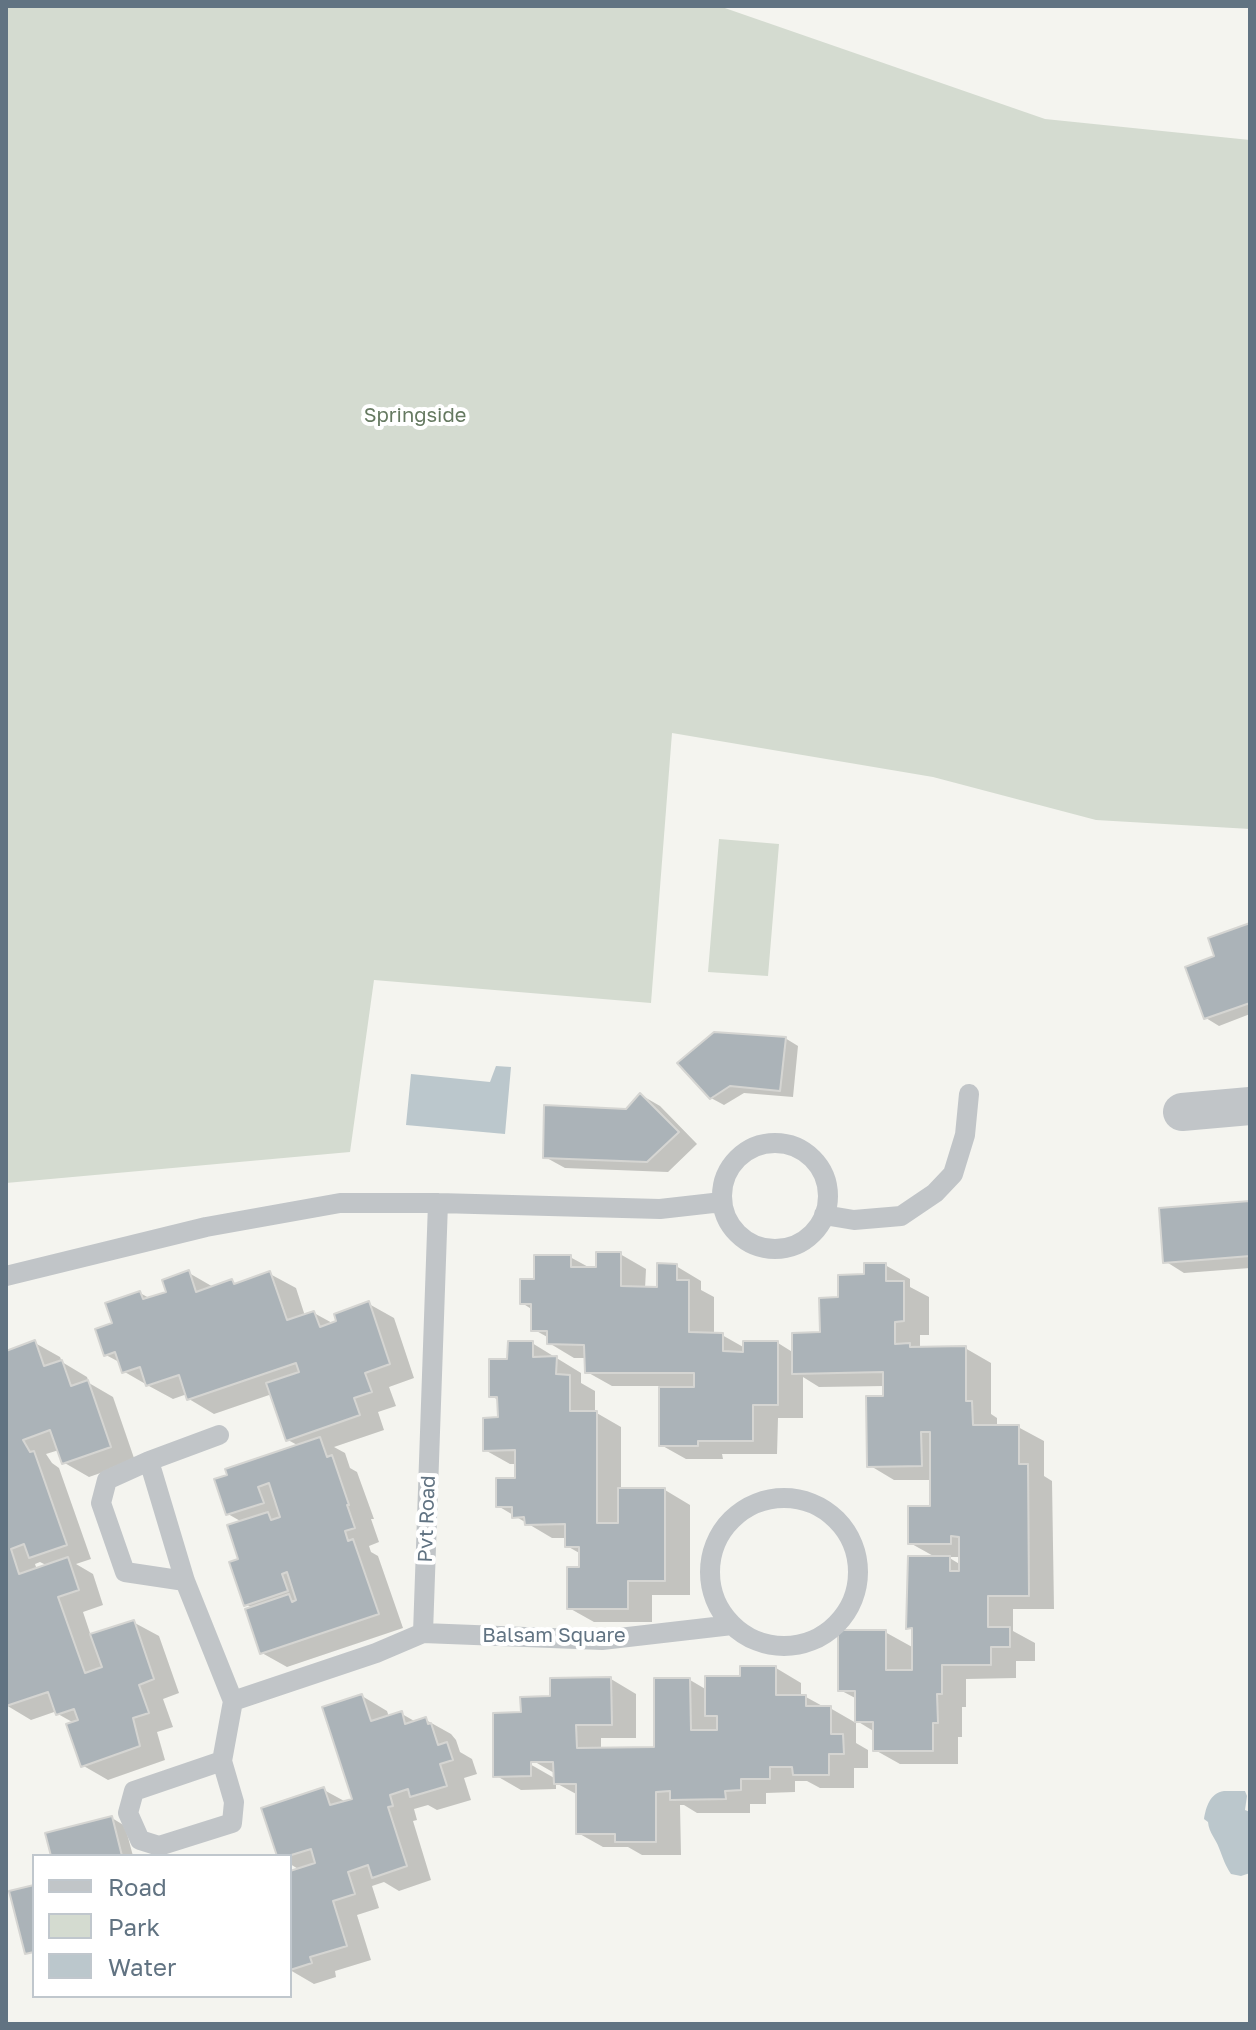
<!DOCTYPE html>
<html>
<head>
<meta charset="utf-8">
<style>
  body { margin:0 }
  #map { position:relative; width:1256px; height:2030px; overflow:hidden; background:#f4f4ef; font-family:"Golos Text",sans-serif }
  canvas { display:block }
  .frame { position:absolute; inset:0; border:8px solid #617382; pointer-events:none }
  .legend { position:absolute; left:32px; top:1854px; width:260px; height:144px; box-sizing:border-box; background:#fff; border:2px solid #c0c7cd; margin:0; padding:10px 14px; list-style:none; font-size:24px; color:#617382 }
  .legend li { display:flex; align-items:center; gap:16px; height:40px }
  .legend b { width:40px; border:2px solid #c0c7cd }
</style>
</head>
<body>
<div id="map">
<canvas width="1256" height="2030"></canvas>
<div class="frame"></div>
<ul class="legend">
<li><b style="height:10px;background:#c1c5c8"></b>Road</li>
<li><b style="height:22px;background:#d4dbd0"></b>Park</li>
<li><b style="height:22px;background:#bbc7cc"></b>Water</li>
</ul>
</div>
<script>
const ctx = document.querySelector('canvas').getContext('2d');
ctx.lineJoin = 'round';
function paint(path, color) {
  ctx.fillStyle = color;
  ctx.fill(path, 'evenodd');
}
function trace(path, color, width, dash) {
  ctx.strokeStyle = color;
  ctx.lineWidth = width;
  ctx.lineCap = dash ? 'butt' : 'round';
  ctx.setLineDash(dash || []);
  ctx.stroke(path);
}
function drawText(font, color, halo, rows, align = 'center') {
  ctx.font = font + ' "Golos Text",sans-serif';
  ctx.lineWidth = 8;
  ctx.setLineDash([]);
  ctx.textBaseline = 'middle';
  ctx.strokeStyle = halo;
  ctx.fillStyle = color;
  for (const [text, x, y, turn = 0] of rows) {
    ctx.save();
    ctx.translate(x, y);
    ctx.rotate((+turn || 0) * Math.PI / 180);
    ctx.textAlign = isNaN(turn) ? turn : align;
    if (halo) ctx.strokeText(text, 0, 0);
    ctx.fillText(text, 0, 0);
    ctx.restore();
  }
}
const green = new Path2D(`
  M6 6H719L1045 119 1250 140V829L1096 820 933 777 672 733 651 1003 374 980 350 1152 6 1183Z
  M719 839 779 844 768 976 708 972Z`);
const water = new Path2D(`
  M496 1066 511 1067 505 1134 406 1125 411 1074 490 1082Z
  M1224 1791H1245L1247 1796 1245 1810 1250 1812V1873L1241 1876 1231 1874C1225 1865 1223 1858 1219 1848 1216 1839 1209 1833 1208 1822L1204 1819C1206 1807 1210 1793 1224 1791Z`);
const shadow = new Path2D(`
  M1250 925V1014L1219 1026 1206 1018 1217 958Z
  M785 1038 798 1046 793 1097 744 1093 724 1105 711 1098Z
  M641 1095 660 1106 697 1144 668 1172 565 1168 545 1157 627 1111Z
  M1250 1203V1268L1184 1273 1165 1261Z
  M620 1254 646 1269 645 1289H658L676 1266 701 1281V1290L714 1297V1334L722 1335 745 1348 778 1343 794 1353 822 1334 840 1299 866 1276 885 1265 910 1279V1287L929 1297V1335H920V1349L965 1348 991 1363V1414L997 1418V1427H1018L1044 1441V1476L1052 1481 1054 1609H1013V1631L1035 1643V1661H1016V1678L966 1679V1707H962V1737H958V1764H900L875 1750V1732L857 1721V1699L840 1690 885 1632 914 1648V1631L908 1627 937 1558 910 1543 932 1508V1480H894L869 1465 885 1398V1386L819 1387 803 1377V1418H778L777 1454H722L723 1459H686L661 1445V1386H612L587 1372V1358H574L549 1343V1338L533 1329V1310L522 1303 536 1282 570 1257 592 1269ZM948 1557H961V1565Z
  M189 1273 215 1288 232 1282 238 1285 270 1274 296 1288 305 1316 314 1313 334 1324 369 1304 394 1318 414 1378 389 1387 396 1406 378 1412 384 1430 334 1447 345 1453 350 1468 357 1472 374 1519H371L379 1542 369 1546 371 1552 378 1556 403 1628 287 1667 262 1653 252 1608 246 1604 241 1560 242 1522 228 1514 299 1446 288 1440 272 1394 214 1414 189 1399 187 1394 173 1399 149 1386 123 1371 121 1363 106 1355 115 1324 140 1293 151 1299 168 1293Z
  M35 1343 60 1357 62 1362 87 1377 89 1383 113 1397 135 1461 89 1477 63 1462 59 1450 46 1454 52 1463 59 1468 91 1559 76 1564 93 1574 103 1605 83 1612 91 1636 133 1622 159 1636 179 1693 163 1699 173 1727 157 1732 165 1760 108 1780 82 1765 74 1723 58 1714 57 1711 31 1720 6 1705V1353ZM40 1562 48 1566 37 1570 35 1564Z
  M532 1343 581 1373V1383L595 1391V1412L621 1427V1490H665L690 1505V1595H652V1622H594L569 1608 581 1569V1554L567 1546V1538H552L498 1506 517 1480V1464H510L485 1450 500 1419 499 1401 491 1395 509 1361Z
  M776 1668 801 1683V1697H806L826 1708H830L856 1723V1743L868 1750V1768H854V1788H820L807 1781H795V1792L766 1793V1804H750V1813H697L684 1805H680L681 1855H642L628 1847H603L578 1833V1795L556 1783V1789L521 1790 495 1775 522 1714 552 1698 611 1679 636 1694V1738H601V1749H656L690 1680 707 1690ZM523 1755 556 1774V1779L521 1759Z
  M362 1696 387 1711 389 1717 402 1714 416 1722 426 1720 451 1734 456 1740 460 1752 472 1759 477 1774 464 1778 471 1800 437 1810 428 1805 414 1809 417 1820 413 1821 431 1880 399 1891 384 1882 372 1886 379 1908 357 1915 371 1960 335 1971 336 1977 314 1984 290 1970V1873L300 1870 290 1864V1856H279L324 1790 346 1802 354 1800Z
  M112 1818 125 1826 133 1856H53Z`);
const building = new Path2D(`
  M1250 923V1003L1204 1019 1185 967 1214 956 1208 938Z
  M714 1032 786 1037 780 1091 730 1086 710 1099 677 1063Z
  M640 1093 679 1132 647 1162 543 1158 544 1105 626 1109Z
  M1250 1201V1256L1163 1263 1159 1208Z
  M596 1252H621V1286L657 1287V1263L677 1264V1280H689V1332L723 1333V1351L743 1352V1341H778V1405H753V1441H698V1446H659V1387H694V1373H585L584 1345 547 1344V1331H531V1304H520V1279H534V1255H571V1267H596Z
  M864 1263H886V1281H904V1321L895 1322V1344L910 1343V1347L966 1346V1401H972L973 1425H1019V1464H1028L1029 1596H988V1627H1010V1647H991V1665H942V1694H937L938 1723H933V1751H873V1722H855V1691H838V1630H886V1670H912V1628L906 1629 908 1556H950V1571H959V1537L951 1536V1544H908V1506H930V1432H921L922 1466 867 1467 866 1396H883V1372L792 1374V1333L820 1332 819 1298 838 1297V1275L864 1274Z
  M189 1270 196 1292 232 1279 234 1284 270 1271 287 1320 314 1311 320 1327 336 1321 334 1314 369 1301 390 1364 365 1373 372 1392 354 1398 360 1415 286 1441 266 1383 299 1372 296 1363 187 1400 179 1375 146 1386 140 1367 122 1373 115 1352 104 1356 95 1329 112 1323 105 1303 140 1291 143 1299 166 1292 162 1280Z
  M35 1340 44 1366 62 1360 71 1386 88 1380 111 1447 62 1464 50 1430 23 1440 30 1452 34 1451 67 1545 29 1558 24 1544 11 1549 19 1574 68 1557 79 1590 58 1597 85 1673 102 1667 90 1634 134 1620 154 1679 139 1685 149 1713 133 1718 140 1746 81 1767 66 1724 78 1720 74 1709 56 1715 48 1692 6 1706V1351Z
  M508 1341H533V1357L557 1356 556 1374 570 1375V1411H597V1523H618V1488H665V1581H628V1609H567V1567H579V1547H565V1524L525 1525 524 1517 512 1518V1507H496V1478H515V1450L483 1451V1418L498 1417 497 1397H489V1359H507Z
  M320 1437 327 1457 332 1455 349 1505H347L355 1528 345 1531 348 1541 353 1539 379 1614 260 1654 245 1609 289 1594 292 1602 296 1600 287 1572 282 1574 288 1591 244 1606 229 1562 238 1559 227 1525 268 1512 271 1520 280 1517 269 1483 258 1487 264 1503 226 1515 214 1479 227 1475 225 1469Z
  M740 1666H776V1695H806V1706H831V1734H843L844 1754H829V1775H793L792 1767H770V1779H741V1790L725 1791 726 1799 670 1800V1791L656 1792V1842H615V1834H576V1784H554L553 1762H531V1776L493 1777V1713L521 1712 520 1697 550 1696V1678L611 1677 612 1725H576L577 1748 654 1747V1678H690L691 1730H717V1716H705V1676H740Z
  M362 1694 371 1721 402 1711 405 1724 426 1717 428 1724 431 1723 438 1745 447 1742 453 1760 440 1764 447 1786 410 1797 408 1789 390 1795 393 1806 388 1807 407 1866 372 1878 368 1865 348 1872 355 1894 333 1901 347 1946 310 1957 312 1963 290 1970V1871L315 1863 311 1849 288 1856H277L261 1808 324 1787 330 1805 352 1799 322 1707Z
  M112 1816 122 1856H51L45 1833Z
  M34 1885V1952L25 1954 9 1891Z`);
const lane = new Path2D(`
  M722 1196a53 53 0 1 1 106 0a53 53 0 1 1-106 0Z
  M824 1215 854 1220 901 1216 935 1193 953 1174 965 1135 969 1094
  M6 1276 206 1227 340 1203H438L660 1209 722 1202
  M149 1461 185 1581 233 1701
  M710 1572a74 74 0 1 1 148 0a74 74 0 1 1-148 0Z
  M185 1581 125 1572 101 1503 107 1480 149 1461 219 1435
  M423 1633 438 1203
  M233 1701 376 1653 423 1633 602 1640 732 1625
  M222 1761 234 1802 232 1823 159 1846 140 1840 128 1813 134 1791 222 1761 233 1701`);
const street = new Path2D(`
  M1182 1112 1250 1106`);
const parkNames = [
  ["Springside",415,416]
];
const streetNames = [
  ["Pvt Road",427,1519,-88],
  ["Balsam Square",554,1636]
];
paint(green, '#d4dbd0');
paint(water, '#bbc7cc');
paint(shadow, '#0003');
paint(building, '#abb3b8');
trace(building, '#d5d5d2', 2);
trace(lane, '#c1c5c8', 20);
trace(street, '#c1c5c8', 38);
drawText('20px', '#657960', '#fff', parkNames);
drawText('20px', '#617382', '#fff', streetNames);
</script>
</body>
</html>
